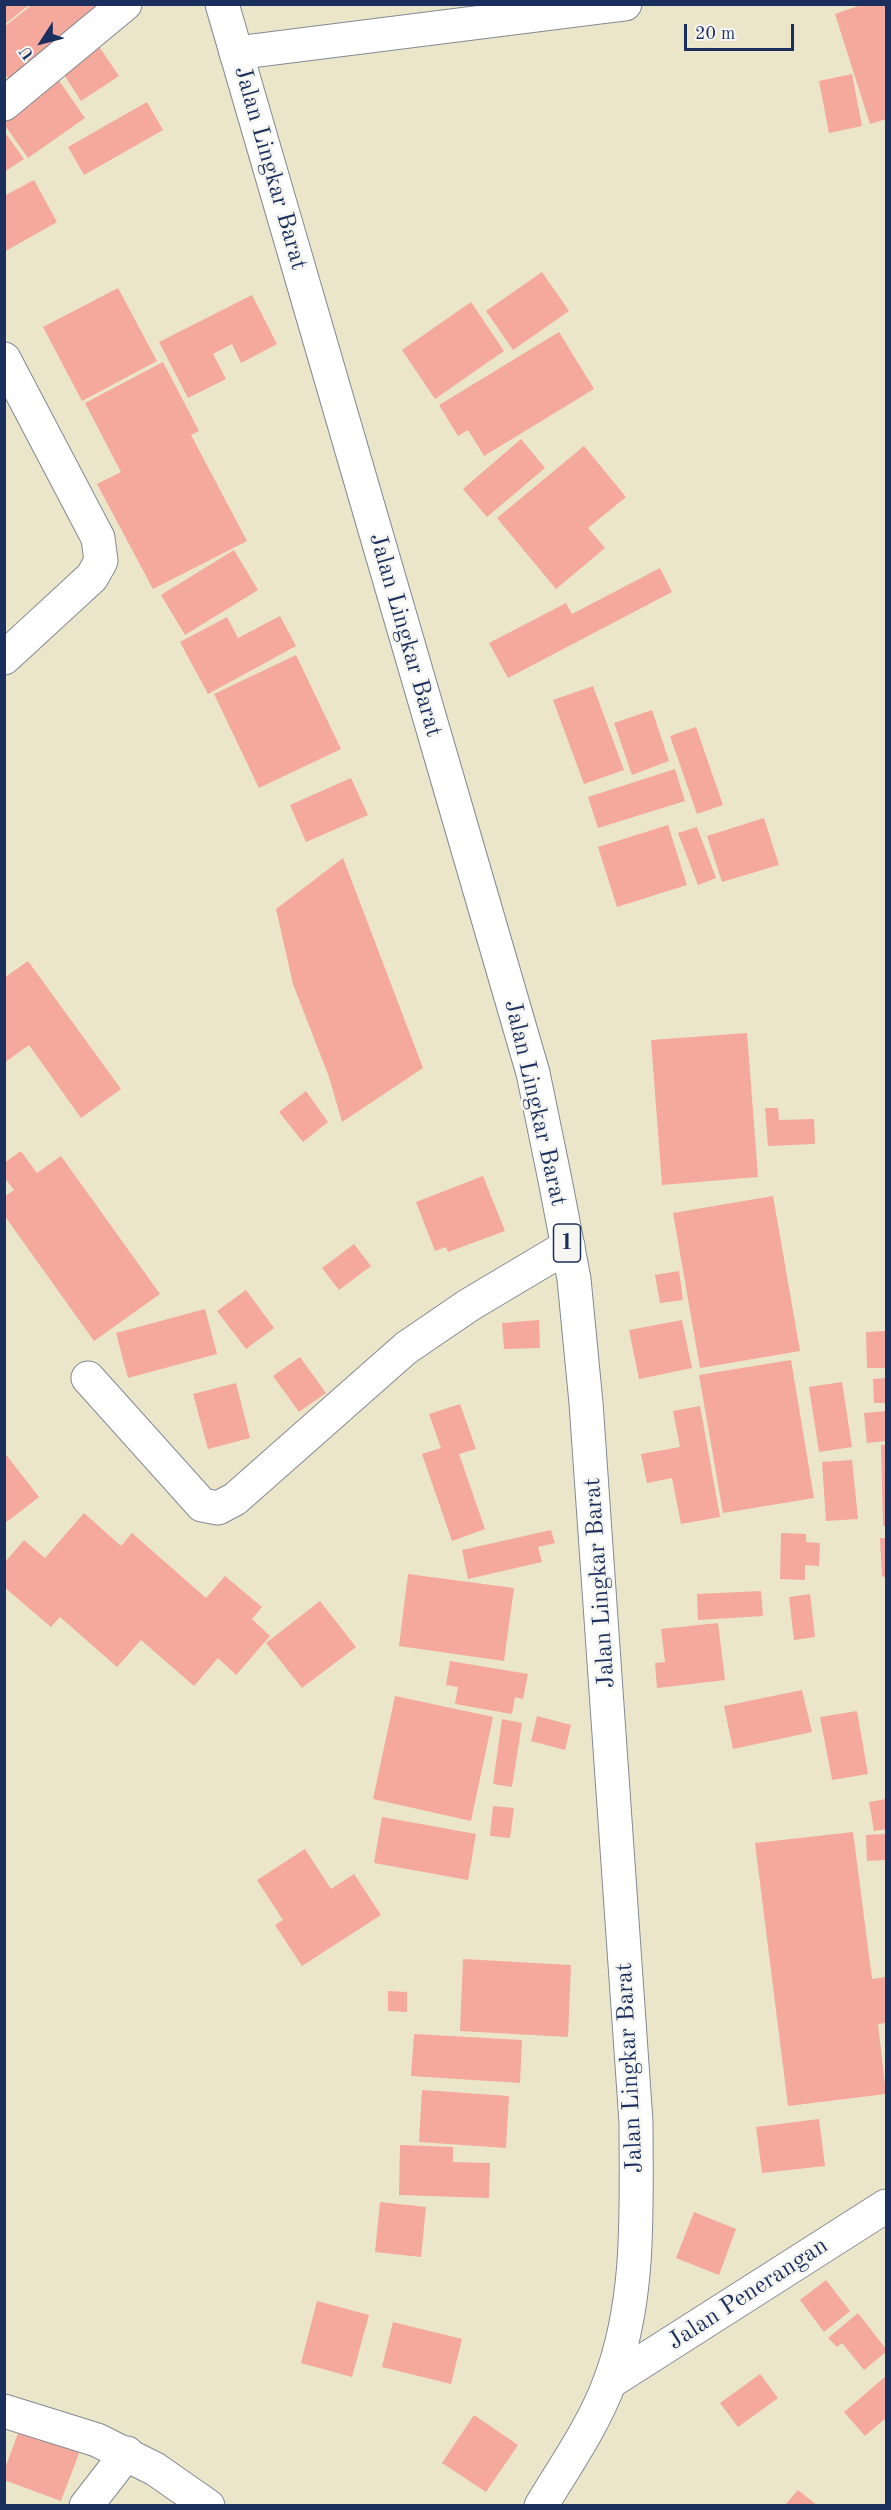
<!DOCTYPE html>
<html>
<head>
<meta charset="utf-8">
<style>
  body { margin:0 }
  #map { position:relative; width:891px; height:2510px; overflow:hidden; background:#ebe6ca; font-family:"Old Standard TT",serif }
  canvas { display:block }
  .frame { position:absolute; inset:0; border:6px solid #1b2f5e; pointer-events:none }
  .north { position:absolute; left:12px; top:12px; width:60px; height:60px; -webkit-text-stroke:4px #f6f6f2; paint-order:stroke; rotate:234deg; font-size:16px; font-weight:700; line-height:24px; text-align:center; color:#1b2f5e }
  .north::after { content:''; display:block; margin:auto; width:21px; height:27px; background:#1b2f5e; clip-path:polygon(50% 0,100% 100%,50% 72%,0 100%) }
  .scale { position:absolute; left:684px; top:24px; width:110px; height:27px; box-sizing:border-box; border:3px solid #1b2f5e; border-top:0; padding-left:8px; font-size:18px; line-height:21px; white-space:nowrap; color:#1b2f5e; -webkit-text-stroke:4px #f6f6f2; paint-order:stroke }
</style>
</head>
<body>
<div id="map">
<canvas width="891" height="2510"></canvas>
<div class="frame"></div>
<div class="north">U</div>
<div class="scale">20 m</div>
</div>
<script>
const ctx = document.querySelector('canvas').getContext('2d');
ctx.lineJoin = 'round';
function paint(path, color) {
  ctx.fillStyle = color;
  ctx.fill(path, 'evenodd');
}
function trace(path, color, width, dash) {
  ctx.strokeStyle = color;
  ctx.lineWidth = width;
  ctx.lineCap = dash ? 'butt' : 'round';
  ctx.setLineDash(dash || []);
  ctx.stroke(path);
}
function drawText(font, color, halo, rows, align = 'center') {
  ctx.font = font + ' "Old Standard TT",serif';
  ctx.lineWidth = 5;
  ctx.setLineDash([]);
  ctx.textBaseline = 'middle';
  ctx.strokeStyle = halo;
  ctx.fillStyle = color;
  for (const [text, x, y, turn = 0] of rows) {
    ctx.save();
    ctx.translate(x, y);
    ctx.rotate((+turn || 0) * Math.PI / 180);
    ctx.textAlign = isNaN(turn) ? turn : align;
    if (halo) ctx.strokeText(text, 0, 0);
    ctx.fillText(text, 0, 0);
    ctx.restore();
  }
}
const building = new Path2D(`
  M4 4H30L4 25Z
  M33 4H105L12 83 4 73V27Z
  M864 4H886V119L870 124 835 14Z
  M96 42 119 76 81 101 59 67Z
  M852 74 862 126 829 133 819 81Z
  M58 79 85 118 28 158 4 124V116Z
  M147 102 163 130 84 175 68 147Z
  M4 131 24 159 4 172Z
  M34 180 57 222 4 252V196Z
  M542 272 569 311 513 350 486 311Z
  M118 288 157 361 82 401 43 327Z
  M252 295 277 344 241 363 232 344 213 354 226 379 188 398 159 342Z
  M471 302 504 351 435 399 402 350Z
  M559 332 594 389 484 456 468 430 458 436 439 405Z
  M163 362 199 431 191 435 247 541 153 589 97 484 121 472 85 403Z
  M521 439 545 468 487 517 463 489Z
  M584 446 626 497 588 528 605 548 556 589 497 518Z
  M234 550 258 590 185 635 161 595Z
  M660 568 672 592 508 678 489 643 566 603 572 614Z
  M280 616 296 646 208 694 180 642 227 617 238 638Z
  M296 655 341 749 259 788 214 694Z
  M593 686 624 770 584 784 553 700Z
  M652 710 669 761 632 775 614 723Z
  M696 727 723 805 697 814 670 736Z
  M675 769 685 801 598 828 588 797Z
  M351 778 368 815 306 842 290 805Z
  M764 818 779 865 722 882 707 836Z
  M668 825 687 885 617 907 598 847Z
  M697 827 716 878 698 885 678 833Z
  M343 858 423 1068 342 1122 329 1077 293 984 276 909Z
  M28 961 121 1089 81 1118 29 1045 4 1063V978Z
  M747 1033 758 1177 662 1185 651 1040Z
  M306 1091 328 1122 303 1142 279 1112Z
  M765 1108H778L779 1120 814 1119 815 1144 768 1146Z
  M21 1151 37 1173 61 1156 160 1294 94 1341 4 1215V1197L14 1190 4 1177V1163Z
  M483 1176 505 1231 448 1252 446 1247 435 1251 416 1202Z
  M773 1196 800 1351 700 1368 673 1213Z
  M354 1244 371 1266 339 1290 322 1268Z
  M679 1271 683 1300 660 1303 655 1275Z
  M246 1290 274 1328 246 1349 217 1311Z
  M205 1309 217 1354 128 1378 116 1333Z
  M539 1320 540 1348 504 1349 502 1323Z
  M682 1320 692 1368 639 1379 629 1330Z
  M886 1331V1368H867L866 1332Z
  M300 1357 326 1393 299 1412 273 1376Z
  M791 1360 814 1498 723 1513 699 1375Z
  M886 1378V1403H874L873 1379Z
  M842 1382 852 1447 819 1452 809 1387Z
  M236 1383 250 1438 208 1449 193 1394Z
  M460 1404 476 1449 459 1454 485 1529 452 1541 422 1454 441 1448 429 1414Z
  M700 1406 720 1517 681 1524 672 1478 647 1483 641 1454 680 1447 673 1411Z
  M886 1411V1441L867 1443 864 1413Z
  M881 1445H886V1526H883Z
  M4 1452 39 1497 4 1524Z
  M852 1460 858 1519 826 1521 822 1462Z
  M84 1513 121 1546 132 1533 206 1598 225 1576 262 1607 252 1619 270 1636 236 1675 218 1658 194 1686 141 1640 117 1667 60 1617 51 1627 4 1587V1563L24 1540 45 1558Z
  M551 1530 555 1543 538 1547 542 1562 468 1579 462 1550Z
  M781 1533 806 1534V1542L820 1543 819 1566 805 1565V1580L780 1579Z
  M880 1538H886V1576L882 1577Z
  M408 1574 514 1588 504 1661 399 1646Z
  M761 1591 763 1616 698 1620 697 1594Z
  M810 1594 815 1637 794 1640 789 1597Z
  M320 1601 356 1647 302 1688 266 1643Z
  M718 1623 725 1680 657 1688 655 1663 665 1662 661 1629Z
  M450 1661 528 1674 523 1699 515 1697 512 1714 455 1704 458 1687 446 1685Z
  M802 1690 812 1732 733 1749 724 1706Z
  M395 1696 493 1717 471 1821 373 1799Z
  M857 1711 868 1774 832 1780 820 1717Z
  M537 1716 571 1725 565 1750 531 1741Z
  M502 1719 522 1723 512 1787 493 1784Z
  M886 1799V1829L874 1831 869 1802Z
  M493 1806 514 1808 510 1838 490 1836Z
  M382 1817 476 1834 468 1880 374 1863Z
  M853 1832 872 1979 886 1977V2023L878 2024 886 2094 788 2106 755 1843Z
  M886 1834V1860L867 1861 866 1835Z
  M305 1849 331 1889 354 1874 381 1915 302 1966 275 1925 283 1920 257 1880Z
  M463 1959 571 1965 568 2037 460 2031Z
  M388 1991 407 1992V2012L388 2011Z
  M414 2034 522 2040 520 2083 411 2076Z
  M422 2090 509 2096 506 2148 419 2142Z
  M819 2119 825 2166 762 2173 756 2127Z
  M400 2145 453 2147V2162L490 2163 489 2198 399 2195Z
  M380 2202 426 2207 421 2257 375 2252Z
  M694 2212 736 2229 719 2275 676 2258Z
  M826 2280 850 2311 824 2332 800 2300Z
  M317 2301 369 2315 352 2377 301 2363Z
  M858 2313 886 2349V2352L864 2370 842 2343 837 2347 828 2338Z
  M393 2322 462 2339 451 2384 382 2367Z
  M760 2374 778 2398 738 2427 720 2403Z
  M886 2376V2418L865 2436 844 2412Z
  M474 2415 518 2445 486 2492 442 2463Z
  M21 2425 81 2448 61 2501 4 2480V2471Z
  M798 2490 817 2505H785Z`);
const minor = new Path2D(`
  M236 53 625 4
  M4 104 125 4
  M4 359 98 538 101 561 92 577 4 658
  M88 1378 202 1505 218 1508 235 1499 406 1348 469 1305 568 1246
  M4 2411 97 2440 155 2469 208 2506
  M86 2506 127 2453`);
const tertiary = new Path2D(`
  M610 2382 886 2206`);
const trunk = new Path2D(`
  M222 4 533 1073 555 1180 574 1279 586 1403 636 2122C636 2209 641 2298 610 2381 594 2425 565 2466 541 2506`);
const shields = [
  [567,1243,27]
];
const shieldNames = [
  ["1",567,1243]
];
const streetNames = [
  ["Jalan Lingkar Barat",270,168,74],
  ["Jalan Lingkar Barat",405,635,74],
  ["Jalan Lingkar Barat",535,1103,77],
  ["Jalan Lingkar Barat",600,1583,-94],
  ["Jalan Lingkar Barat",630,2068,-93],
  ["Jalan Penerangan",748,2294,-33]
];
paint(building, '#f4a99c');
trace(minor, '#838a94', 35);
trace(tertiary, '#838a94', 35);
trace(trunk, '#838a94', 35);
trace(minor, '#fff', 33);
trace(tertiary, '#fff', 33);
trace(trunk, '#fff', 33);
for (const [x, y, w] of shields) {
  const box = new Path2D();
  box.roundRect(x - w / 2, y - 19, w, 38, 4.5);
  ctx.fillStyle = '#f6f6f2';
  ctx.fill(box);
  trace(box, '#1b2f5e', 1.5);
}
drawText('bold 22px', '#1b2f5e', null, shieldNames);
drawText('24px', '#1b2f5e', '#f6f6f2', streetNames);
</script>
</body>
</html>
